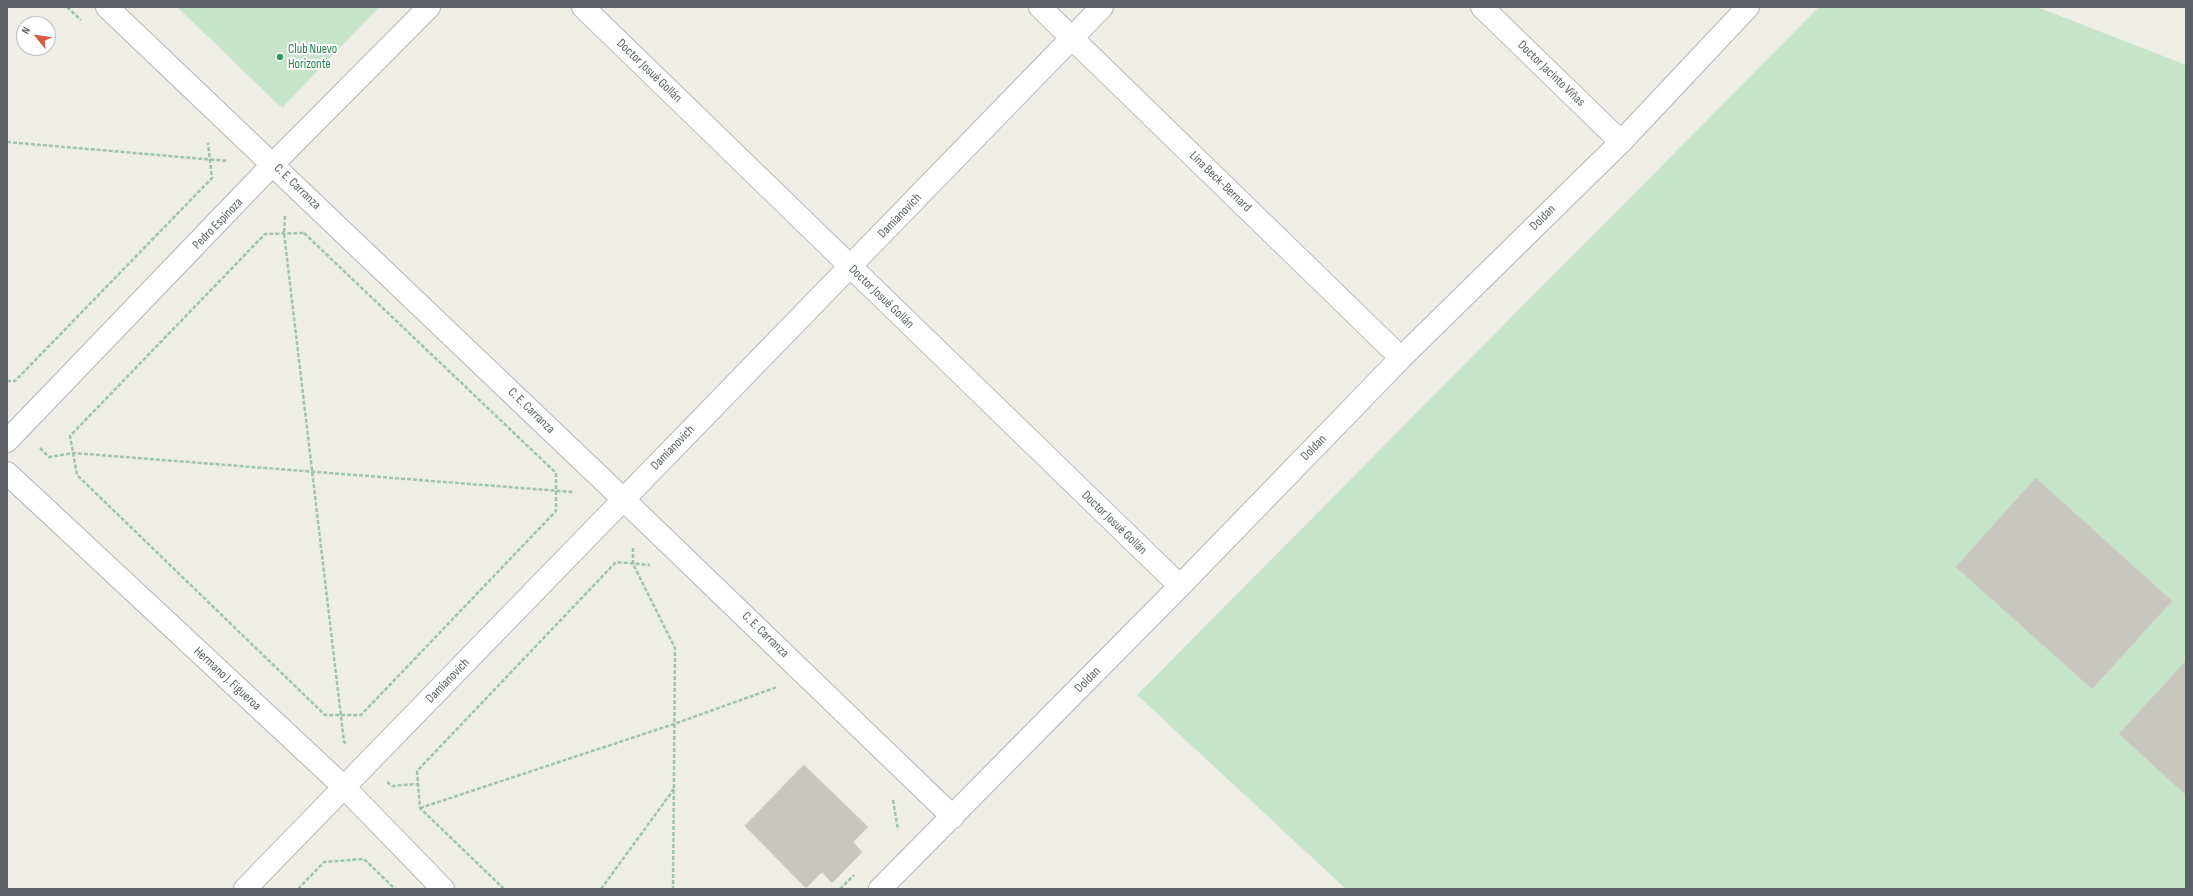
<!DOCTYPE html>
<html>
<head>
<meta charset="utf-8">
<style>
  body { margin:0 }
  #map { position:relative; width:2193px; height:896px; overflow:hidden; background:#eeede6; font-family:"Sofia Sans Condensed",sans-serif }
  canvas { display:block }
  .frame { position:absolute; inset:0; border:8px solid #5d6065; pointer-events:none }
  .north { position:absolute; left:16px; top:16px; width:40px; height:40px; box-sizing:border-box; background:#fff; border:1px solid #bebfc1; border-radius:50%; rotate:299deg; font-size:11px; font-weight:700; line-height:16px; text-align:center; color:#5d6065 }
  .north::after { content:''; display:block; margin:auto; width:14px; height:18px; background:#da5b40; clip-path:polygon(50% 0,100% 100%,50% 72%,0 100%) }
</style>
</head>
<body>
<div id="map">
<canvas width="2193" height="896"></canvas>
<div class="frame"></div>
<div class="north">N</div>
</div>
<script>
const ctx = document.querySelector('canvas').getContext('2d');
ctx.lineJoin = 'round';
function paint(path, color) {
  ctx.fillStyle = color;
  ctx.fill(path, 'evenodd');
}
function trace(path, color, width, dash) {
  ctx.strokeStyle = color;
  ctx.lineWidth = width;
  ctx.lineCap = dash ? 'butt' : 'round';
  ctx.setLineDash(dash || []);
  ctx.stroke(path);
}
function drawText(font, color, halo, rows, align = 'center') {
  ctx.font = font + ' "Sofia Sans Condensed",sans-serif';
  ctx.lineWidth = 4;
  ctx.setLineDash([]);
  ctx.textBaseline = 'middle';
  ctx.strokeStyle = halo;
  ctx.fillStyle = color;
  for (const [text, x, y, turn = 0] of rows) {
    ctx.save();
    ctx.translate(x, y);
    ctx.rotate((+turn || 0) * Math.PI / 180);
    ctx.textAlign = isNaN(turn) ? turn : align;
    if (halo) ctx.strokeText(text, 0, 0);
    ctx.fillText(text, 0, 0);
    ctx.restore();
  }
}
const green = new Path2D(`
  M177 7H379L282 108Z
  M1819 7H2037L2186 65V889H1346L1137 695Z`);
const building = new Path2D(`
  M2036 478 2172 601 2092 689 1956 567Z
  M2186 661V795L2119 734Z
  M804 765 868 827 853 842 862 852 832 883 822 872 806 888 745 826Z`);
const path = new Path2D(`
  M67 7 81 20
  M7 142 228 161
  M285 216 284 233 344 742 347 745
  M304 233 556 473V511L361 715H325L77 475 70 436 265 234Z
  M7 381H15L212 178 208 143
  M40 448 49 457 73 453 573 492
  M633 548V564L675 648 673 889
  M387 782 392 786 418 784
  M893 800 898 830
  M420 808 674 724 777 687
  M298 889 324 862 364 859 395 889
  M504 889 420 808 417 771 616 562 650 565
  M601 889 674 789
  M840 889 854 875`);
const street = new Path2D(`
  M107 7 623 499 953 817
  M583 7 1180 586
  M1040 7 1401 358
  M1482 7 1621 142
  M7 441 273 164 429 7
  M7 473 345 788 443 889
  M245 889 1102 7
  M880 889 1180 586 1401 358 1621 142 1748 7`);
const markers = [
  [280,57,4,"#2e9e5b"]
];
const leisureNames = [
  ["Club Nuevo",288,50],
  ["Horizonte",288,65]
];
const streetNames = [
  ["Doctor Josué Gollán",649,71,44],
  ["Doctor Jacinto Viñas",1551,74,44],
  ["Lina Beck-Bernard",1220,182,44],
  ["C. E. Carranza",297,187,44],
  ["Damianovich",900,216,-46],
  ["Doldan",1543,218,-45],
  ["Pedro Espinoza",218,224,-46],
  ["Doctor Josué Gollán",881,297,44],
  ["C. E. Carranza",531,411,44],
  ["Damianovich",673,448,-46],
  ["Doldan",1314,448,-46],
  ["Doctor Josué Gollán",1114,523,44],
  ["C. E. Carranza",765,635,44],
  ["Hermano J. Figueroa",227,679,43],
  ["Doldan",1088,680,-45],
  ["Damianovich",448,681,-46]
];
paint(green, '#c5e4c8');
paint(building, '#c7c7c0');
trace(building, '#d3d0c5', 1);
trace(street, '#b3b5b9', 24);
trace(path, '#9ec4ad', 2.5, [4, 2]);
trace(street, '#fff', 22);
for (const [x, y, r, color] of markers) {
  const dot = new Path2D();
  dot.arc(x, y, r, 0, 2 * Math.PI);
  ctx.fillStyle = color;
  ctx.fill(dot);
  trace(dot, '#fff', 1.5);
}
drawText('13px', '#27864d', '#fff', leisureNames, 'left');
drawText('13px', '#5d6065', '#fff', streetNames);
</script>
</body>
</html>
